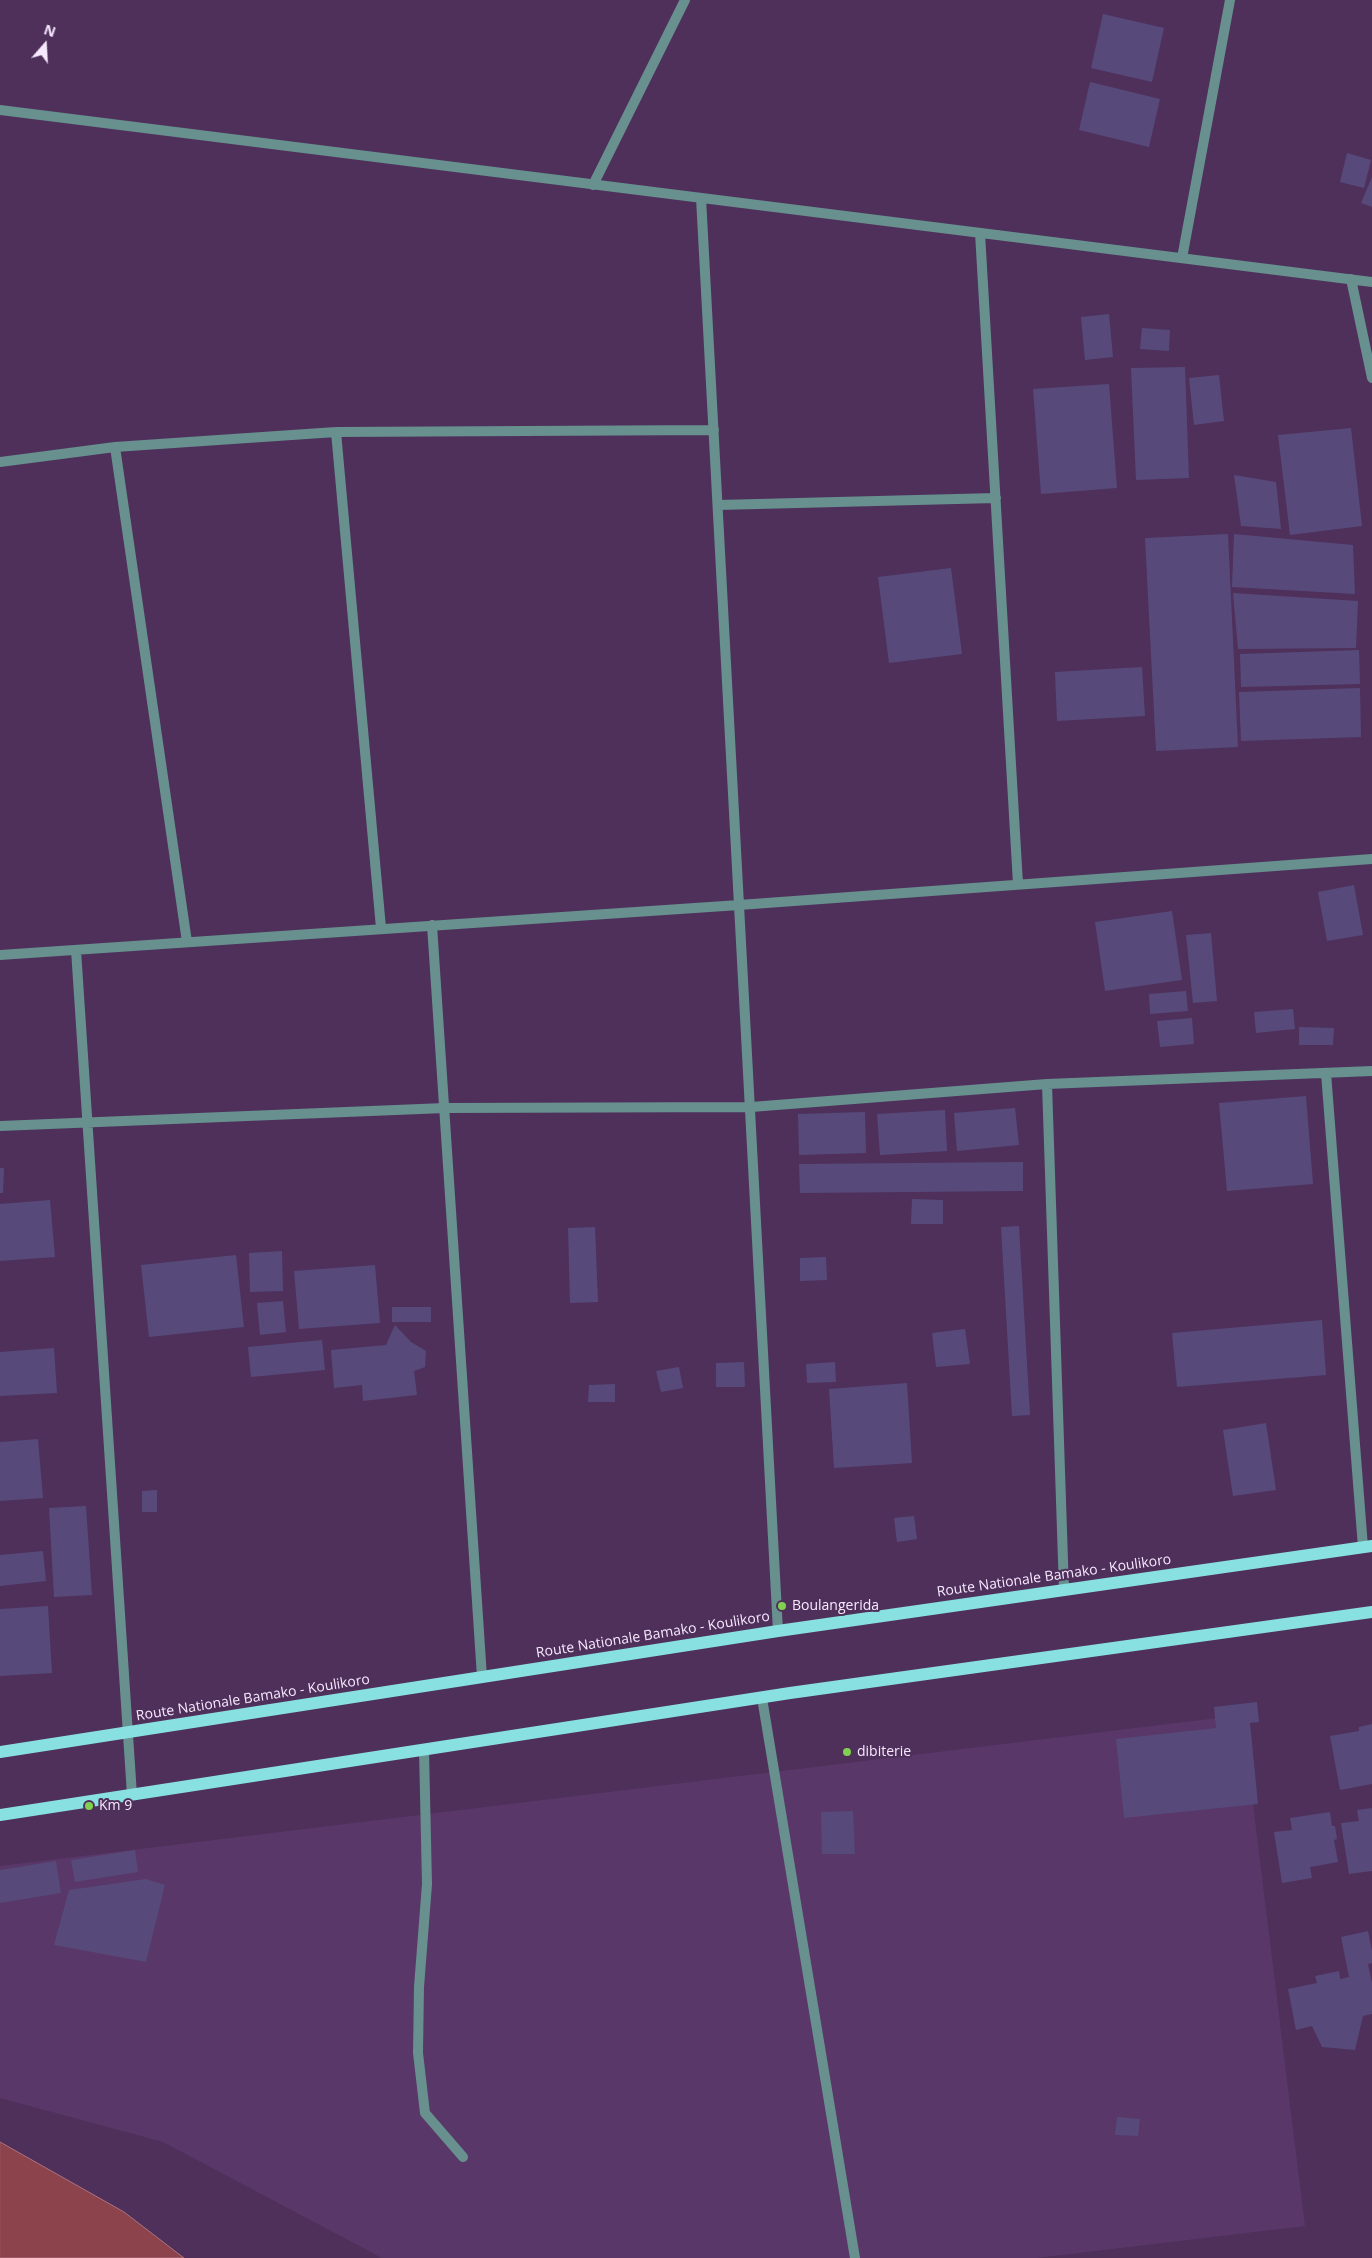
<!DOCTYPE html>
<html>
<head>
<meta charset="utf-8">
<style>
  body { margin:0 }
  #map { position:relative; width:1372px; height:2258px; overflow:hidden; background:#4e305b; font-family:"Open Sans",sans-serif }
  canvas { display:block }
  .north { position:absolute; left:20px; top:20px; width:50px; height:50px; -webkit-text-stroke:4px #4e305b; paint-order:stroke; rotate:19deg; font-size:14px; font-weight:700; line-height:20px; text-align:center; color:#f6e8fd }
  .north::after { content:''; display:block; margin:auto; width:18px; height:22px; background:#f6e8fd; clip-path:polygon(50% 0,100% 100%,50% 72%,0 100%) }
</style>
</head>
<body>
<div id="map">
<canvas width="1372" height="2258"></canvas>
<div class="north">N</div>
</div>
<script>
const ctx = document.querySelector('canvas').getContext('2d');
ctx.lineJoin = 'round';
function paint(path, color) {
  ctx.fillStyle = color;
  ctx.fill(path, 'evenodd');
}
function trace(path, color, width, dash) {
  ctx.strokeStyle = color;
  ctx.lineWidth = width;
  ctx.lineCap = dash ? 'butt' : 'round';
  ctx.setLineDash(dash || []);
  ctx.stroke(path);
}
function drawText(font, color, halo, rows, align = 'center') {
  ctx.font = font + ' "Open Sans",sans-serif';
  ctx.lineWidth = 4;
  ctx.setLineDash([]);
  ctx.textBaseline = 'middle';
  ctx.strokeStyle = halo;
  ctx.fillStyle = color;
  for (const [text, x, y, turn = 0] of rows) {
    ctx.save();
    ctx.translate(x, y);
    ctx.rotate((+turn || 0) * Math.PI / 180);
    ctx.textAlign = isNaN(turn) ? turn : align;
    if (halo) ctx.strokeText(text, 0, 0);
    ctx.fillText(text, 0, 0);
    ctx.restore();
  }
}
const built = new Path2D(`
  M1242 1715 1305 2226 1037 2258H382L163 2142 0 2098V1866Z`);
const water = new Path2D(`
  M0 2142 124 2212 184 2258H0Z`);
const building = new Path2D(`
  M1103 14 1164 28 1152 82 1091 68Z
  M1090 82 1160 99 1149 147 1079 130Z
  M1347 153 1371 160 1364 188 1340 182Z
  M1372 177V207L1361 203Z
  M1109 314 1113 357 1085 360 1081 317Z
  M1142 328 1170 330 1169 351 1140 349Z
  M1185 367 1189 478 1136 480 1131 368Z
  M1219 375 1224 421 1194 425 1189 378Z
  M1109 384 1117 488 1041 494 1033 389Z
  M1351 428 1362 526 1290 535 1278 435Z
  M1234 475 1276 482 1281 529 1241 526Z
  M1228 534 1238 747 1156 751 1145 538Z
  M1234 534 1353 545 1355 594 1232 587Z
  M951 568 962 654 889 663 878 577Z
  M1233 593 1358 601 1356 648 1238 649Z
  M1359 650 1360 684 1241 687 1240 654Z
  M1142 667 1145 716 1057 721 1055 672Z
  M1360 688 1361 737 1241 741 1239 692Z
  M1354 885 1363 935 1327 941 1318 892Z
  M1172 911 1182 980 1105 991 1095 922Z
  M1211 933 1217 1001 1193 1003 1186 935Z
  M1186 991 1188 1011 1150 1014 1149 994Z
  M1293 1009 1295 1029 1256 1033 1254 1012Z
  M1192 1018 1194 1044 1160 1047 1157 1021Z
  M1299 1027 1334 1028 1333 1045H1299Z
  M1306 1096 1313 1184 1227 1191 1219 1103Z
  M1015 1108 1019 1145 957 1151 954 1113Z
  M945 1110 947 1151 880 1155 877 1114Z
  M865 1112 866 1153 799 1155 798 1114Z
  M1023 1162V1191L800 1193 799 1164Z
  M0 1168H4L3 1193H0Z
  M912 1199 943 1200V1224H911Z
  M50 1200 55 1257 0 1261V1204Z
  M1019 1226 1030 1415 1012 1416 1001 1227Z
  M595 1227 598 1302 570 1303 568 1228Z
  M282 1251 283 1291 250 1292 249 1253Z
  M236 1255 244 1327 149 1337 141 1265Z
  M826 1257 827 1280 800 1281V1258Z
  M375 1265 380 1323 299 1329 294 1271Z
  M283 1301 286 1332 260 1335 257 1303Z
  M392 1307H431V1322H392Z
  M1322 1320 1326 1375 1177 1387 1172 1333Z
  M395 1325 411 1342 426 1351 425 1367 414 1371 417 1395 363 1401 362 1385 334 1388 331 1350 386 1345Z
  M965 1329 970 1364 936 1367 932 1333Z
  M322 1340 325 1370 251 1377 248 1347Z
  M54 1348 57 1393 0 1396V1352Z
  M744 1362 745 1387H716V1363Z
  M835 1362 836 1382 807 1383 806 1364Z
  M679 1367 683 1388 661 1392 656 1371Z
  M907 1383 912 1463 834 1468 829 1389Z
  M615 1384V1402H588L589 1385Z
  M1266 1423 1276 1490 1233 1496 1223 1430Z
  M38 1439 43 1498 0 1501V1442Z
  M157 1490V1512H142V1491Z
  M86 1506 92 1595 54 1597 49 1508Z
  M914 1516 917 1539 897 1542 894 1518Z
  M43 1551 46 1581 0 1586V1555Z
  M48 1606 52 1673 0 1676V1609Z
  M1257 1702 1259 1722 1250 1723 1258 1804 1124 1818 1116 1739 1216 1728 1214 1707Z
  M1372 1724V1784L1340 1790 1330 1736 1359 1731V1727Z
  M1372 1808V1871L1349 1874 1341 1823 1359 1821 1357 1810Z
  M853 1811 855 1854H822L821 1812Z
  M1330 1812 1332 1826H1335L1337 1839 1334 1840 1338 1862 1310 1867 1312 1878 1282 1883 1274 1832 1292 1830 1290 1818Z
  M135 1850 138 1872 75 1882 71 1860Z
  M56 1861 61 1893 0 1903V1870Z
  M146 1879 165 1885 146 1962 54 1945 69 1890Z
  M1368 1931 1372 1951V1963L1368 1964 1372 1983V2014L1363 2016 1355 2050 1322 2047 1312 2026 1296 2030 1288 1989 1317 1983 1315 1976 1339 1971 1340 1979 1349 1977 1341 1937Z
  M1117 2117 1140 2119 1138 2136 1115 2135Z`);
const service = new Path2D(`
  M424 1750 427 1884 419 1987 418 2053 425 2113 463 2157`);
const minor = new Path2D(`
  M0 110 1372 282
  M593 185 685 0
  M701 198 778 1631
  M980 233 1018 884
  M1182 258 1230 0
  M1351 279 1372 378
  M336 432 381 928
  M115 447 187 942
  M0 462 115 447 336 432 714 430
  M718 505 996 498
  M432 925 482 1677
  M76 950 132 1795
  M0 955 739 905 1372 859
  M1326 1073 1363 1547
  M1047 1084 1064 1590
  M0 1126 445 1108 751 1107 1047 1084 1372 1071
  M762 1698 855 2258`);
const primary = new Path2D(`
  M0 1752 778 1631 1372 1546
  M0 1815 790 1693 1372 1612`);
const markers = [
  [782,1606,5,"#82d04f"],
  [847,1752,5,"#82d04f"],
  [89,1806,5,"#82d04f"]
];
const streetNames = [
  ["Route Nationale Bamako - Koulikoro",1054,1576,-8],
  ["Route Nationale Bamako - Koulikoro",653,1635,-9],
  ["Route Nationale Bamako - Koulikoro",253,1698,-9]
];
const poiNames = [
  ["Boulangerida",792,1606],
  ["dibiterie",857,1752],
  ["Km 9",99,1806]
];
paint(built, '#593768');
paint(water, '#8c434b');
trace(water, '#ac7480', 1);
paint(building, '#574a7a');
trace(service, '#67908f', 10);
trace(minor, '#67908f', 10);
trace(primary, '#89e0e0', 12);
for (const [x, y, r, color] of markers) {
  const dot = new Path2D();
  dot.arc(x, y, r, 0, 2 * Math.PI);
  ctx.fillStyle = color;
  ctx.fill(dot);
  trace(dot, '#4e305b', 2);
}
drawText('14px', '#f6e8fd', '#4e305b', streetNames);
drawText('14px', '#f6e8fd', '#4e305b', poiNames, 'left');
</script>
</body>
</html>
